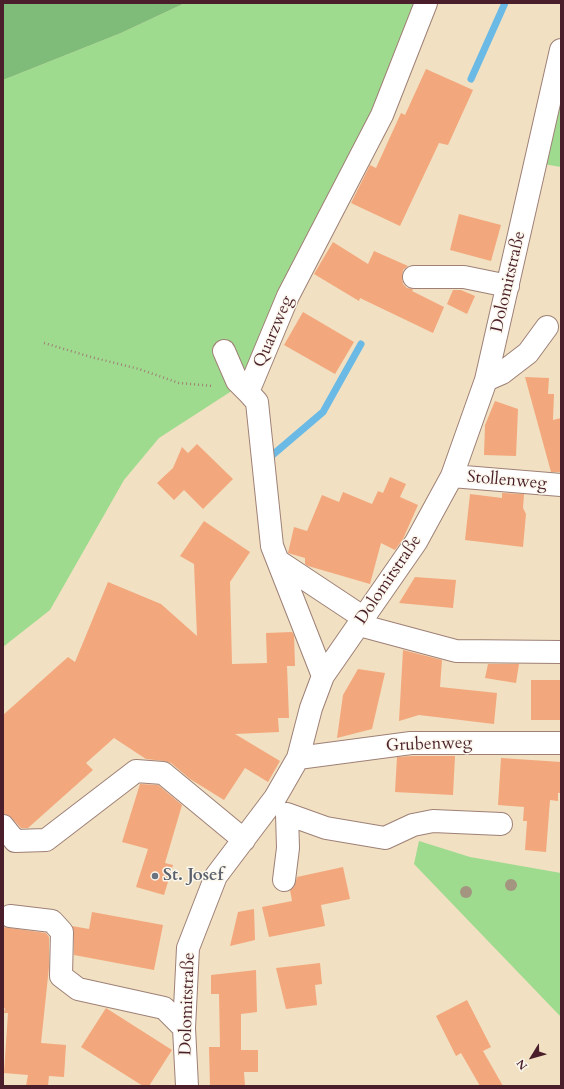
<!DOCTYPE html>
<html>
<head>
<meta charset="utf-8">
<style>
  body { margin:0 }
  #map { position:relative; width:564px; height:1089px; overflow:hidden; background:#f1e0c2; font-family:Cardo,serif }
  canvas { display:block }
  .frame { position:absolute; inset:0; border:4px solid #4a1f2b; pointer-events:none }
  .north { position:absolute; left:512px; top:1037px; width:40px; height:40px; -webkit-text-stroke:3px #fbf7ec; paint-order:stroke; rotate:233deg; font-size:11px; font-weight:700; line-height:16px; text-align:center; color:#4a1f2b }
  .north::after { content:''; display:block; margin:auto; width:14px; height:18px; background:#4a1f2b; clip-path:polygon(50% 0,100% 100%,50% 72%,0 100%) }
</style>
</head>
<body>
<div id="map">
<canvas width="564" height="1089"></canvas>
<div class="frame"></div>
<div class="north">N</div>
</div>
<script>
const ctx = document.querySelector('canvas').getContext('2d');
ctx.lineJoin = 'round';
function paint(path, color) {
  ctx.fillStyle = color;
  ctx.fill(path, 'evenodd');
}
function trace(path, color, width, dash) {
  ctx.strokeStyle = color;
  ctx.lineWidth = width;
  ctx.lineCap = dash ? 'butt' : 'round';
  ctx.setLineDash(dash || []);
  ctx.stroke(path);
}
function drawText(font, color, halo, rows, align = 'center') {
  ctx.font = font + ' Cardo,serif';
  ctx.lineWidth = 3;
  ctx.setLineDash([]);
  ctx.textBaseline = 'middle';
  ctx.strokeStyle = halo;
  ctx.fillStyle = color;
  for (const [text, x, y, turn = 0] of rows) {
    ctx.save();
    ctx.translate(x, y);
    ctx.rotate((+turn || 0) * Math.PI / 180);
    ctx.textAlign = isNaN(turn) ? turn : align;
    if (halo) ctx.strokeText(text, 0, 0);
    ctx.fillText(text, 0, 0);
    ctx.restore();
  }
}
const green = new Path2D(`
  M185 3H414L380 103 244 383 159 438 124 480 50 610 3 647V80L121 33Z
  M561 84V167L543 164Z
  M419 841 470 857 561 873V1017L414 864Z`);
const forest = new Path2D(`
  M3 3H185L121 33 3 80Z`);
const stream = new Path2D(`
  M471 79 505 3
  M269 458 323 412 361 344`);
const building = new Path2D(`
  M426 69 473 90 448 145 439 143 400 226 351 203 370 165 376 168 401 113 405 115Z
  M459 214 501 225 491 261 450 250Z
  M333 242 368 264 374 251 408 266 403 270 402 277 403 284 407 288 413 289 412 291 444 307 433 333 360 298 359 301 314 274Z
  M453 290H461L475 296 467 314 447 304Z
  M303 312 354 342 335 374 284 345Z
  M525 377 549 378 548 394H554L553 420 561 418V472H551Z
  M495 401 518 409 516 456 484 455 485 425Z
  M197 444 233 479 203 509 184 490 174 500 157 483 173 468 182 447 188 453Z
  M390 477 406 484 400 497 418 505 403 539 395 550 381 543 370 584 308 566 305 564V558L288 553 294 527 307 531 322 495 339 502 343 492 372 504 378 491 383 493Z
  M502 493 524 494 523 508 526 514 523 547 465 540 470 494 502 498Z
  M204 521 250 552 230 582 232 664 267 663 266 633 292 632 294 635 295 666H287L289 718H278L279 732 235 734 280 761 268 782 245 768 224 800 190 779 171 763 164 761 146 759 114 738 86 763 93 770 28 828H21L12 818 3 813V715L68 657 75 662 108 582 161 604 197 636 194 564 180 556Z
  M415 577 456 580 453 608 399 603Z
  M403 650 442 660 440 687 497 693 494 724 419 715 399 721Z
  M488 664H519L516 683 485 678Z
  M358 669 385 673 372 729 337 738 343 695Z
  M531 680H561V720H531Z
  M412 756H455L453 795 395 792 397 757Z
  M501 758 561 762V793H558V801L550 800 546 852 525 850 527 821H523L524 807 498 805Z
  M140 784 158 785 182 805 165 863 173 865 164 895 136 887 148 849 122 842Z
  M343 867 350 899 321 905 325 926 269 937 262 907 292 901 290 890 294 887 297 877Z
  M254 909 255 940 230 946 238 912Z
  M92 912 163 925 154 970 74 955V932L72 926 89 929Z
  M3 927 46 933 49 937V967L41 1043 66 1045 64 1077 49 1076 48 1086H26L28 1075 4 1073 8 1013H4L5 1008H3Z
  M320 963 322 984 315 985 317 1005 286 1009 276 968Z
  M256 970 257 1012 241 1014V1050H258V1072H244L245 1086H210L209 1047H220L219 994H211V975Z
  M467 1000 491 1047 483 1051 503 1086H480L461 1053 456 1056 436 1016Z
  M106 1008 172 1050 149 1086H143L81 1047Z`);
const path = new Path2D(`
  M44 343 91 357 139 369 179 383 214 386`);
const minor = new Path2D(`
  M414 277H464L508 286
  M224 351 237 381 248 392
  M486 380 502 373 528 353 547 327
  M452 476 561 485
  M278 561 364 618
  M359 625 456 651 561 652
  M323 676 272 546 257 402 248 392 288 296 382 115 426 3
  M298 758 411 743H561
  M3 826 15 841 46 840 136 771 163 773 244 840
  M284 880 288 848 287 814 326 828 385 838 413 825 433 821 501 824
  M10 916 52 921 62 932 61 976 78 989 164 1008 184 1028
  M187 1086 184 1028 188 948 216 876 275 798 298 758 311 708 323 676 416 542 452 476 486 380 561 50`);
const trees = [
  [511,885],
  [466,892]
];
const markers = [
  [155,876,4,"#6b7280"]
];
const streetNames = [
  ["Dolomitstraße",509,282,-77],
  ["Quarzweg",274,332,-67],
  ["Stollenweg",507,481,5],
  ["Dolomitstraße",389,580,-56],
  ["Grubenweg",429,745,-2],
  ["Dolomitstraße",188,1004,-88]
];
const worshipNames = [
  ["St. Josef",163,876]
];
paint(green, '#9fdb8e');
paint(forest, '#7fbb79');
trace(stream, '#6abae5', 7);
paint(building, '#f3a77c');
trace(minor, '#9e8076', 24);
trace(path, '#9e8076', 2.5, [1, 3]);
trace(minor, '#fff', 22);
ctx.fillStyle = '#a3957f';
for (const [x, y] of trees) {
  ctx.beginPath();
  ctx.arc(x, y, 6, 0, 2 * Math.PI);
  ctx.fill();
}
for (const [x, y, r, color] of markers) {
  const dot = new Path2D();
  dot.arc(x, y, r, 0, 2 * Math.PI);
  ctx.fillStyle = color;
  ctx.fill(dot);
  trace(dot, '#fbf7ec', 1.5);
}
drawText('17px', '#4a1f2b', '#fbf7ec', streetNames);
drawText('bold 17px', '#5b616d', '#fbf7ec', worshipNames, 'left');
</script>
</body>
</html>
